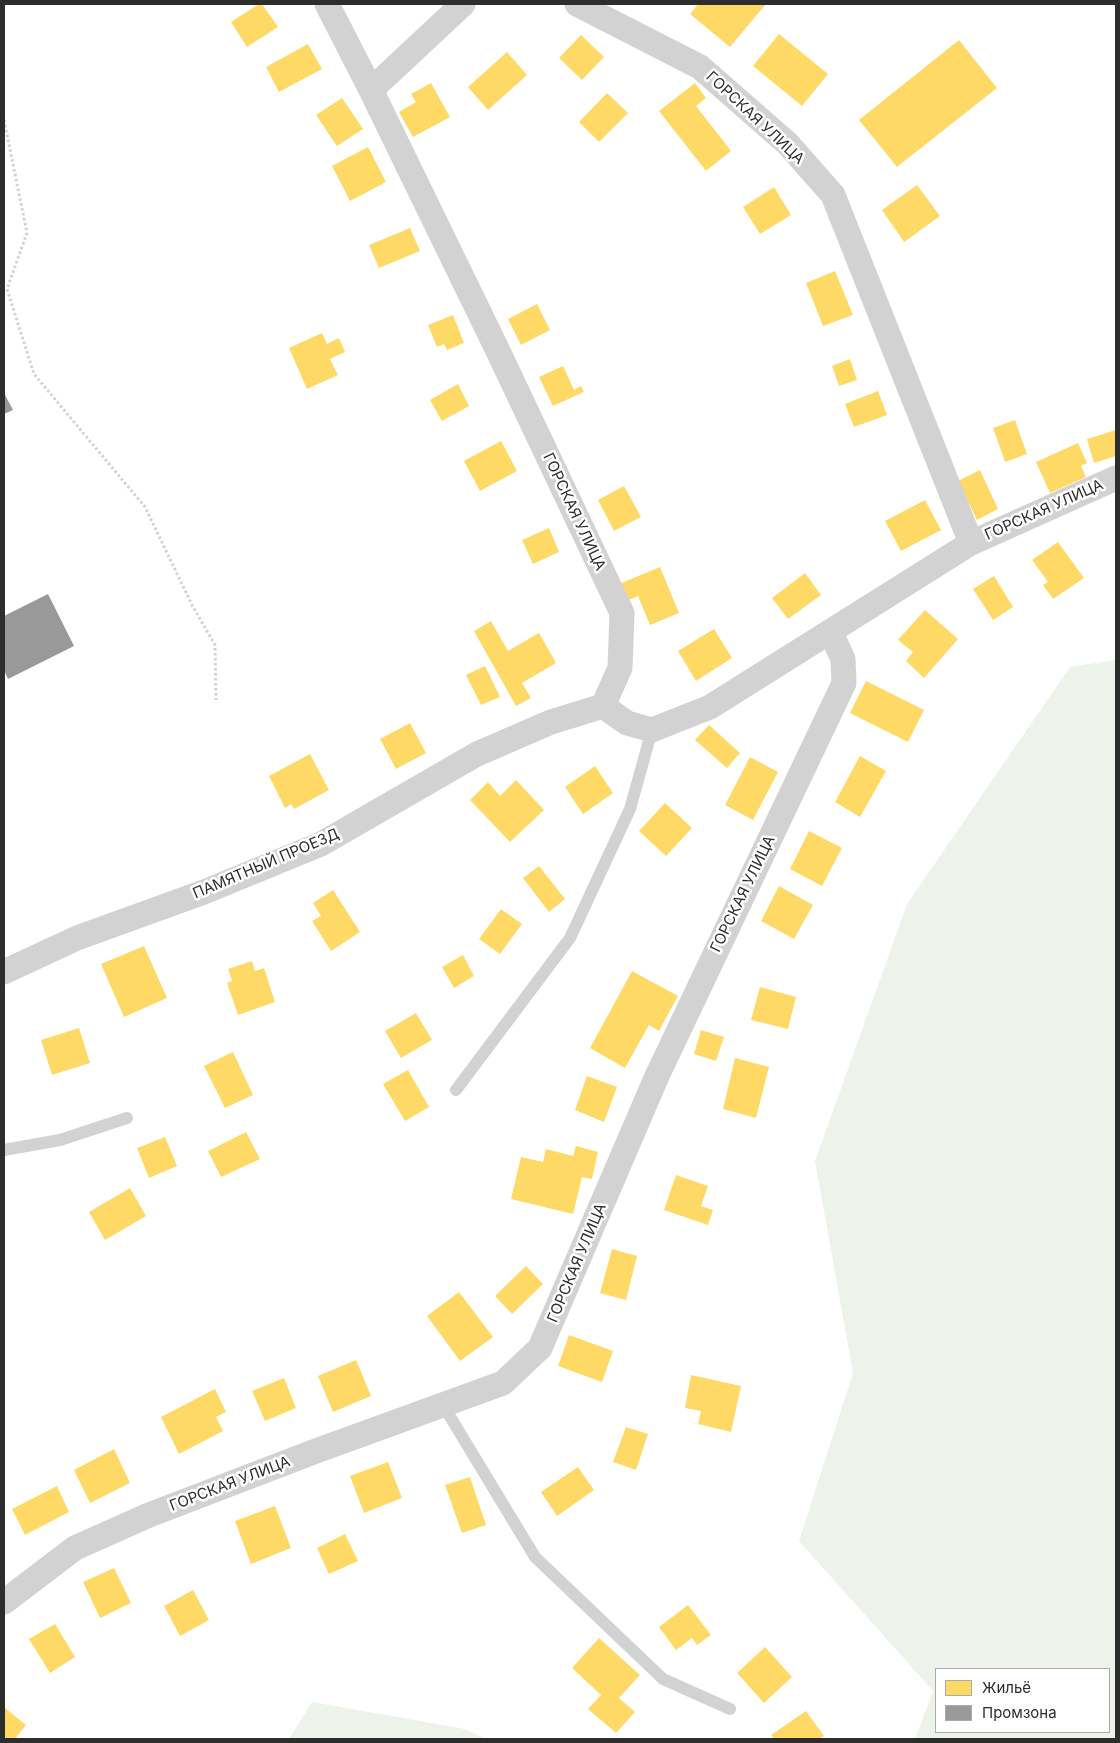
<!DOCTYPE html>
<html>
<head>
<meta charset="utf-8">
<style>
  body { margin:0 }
  #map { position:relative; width:1120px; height:1743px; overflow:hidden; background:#fff; font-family:Inter,sans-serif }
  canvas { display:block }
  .frame { position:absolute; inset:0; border:5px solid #2d2d2d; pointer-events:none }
  .legend { position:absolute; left:935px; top:1668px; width:175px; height:65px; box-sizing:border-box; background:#fff; border:1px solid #ababab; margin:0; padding:6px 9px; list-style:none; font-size:15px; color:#2d2d2d }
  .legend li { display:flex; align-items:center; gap:10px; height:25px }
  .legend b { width:25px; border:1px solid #ababab }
</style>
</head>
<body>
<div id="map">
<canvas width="1120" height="1743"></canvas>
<div class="frame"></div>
<ul class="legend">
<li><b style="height:14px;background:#ffd966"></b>Жильё</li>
<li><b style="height:14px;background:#999"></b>Промзона</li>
</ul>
</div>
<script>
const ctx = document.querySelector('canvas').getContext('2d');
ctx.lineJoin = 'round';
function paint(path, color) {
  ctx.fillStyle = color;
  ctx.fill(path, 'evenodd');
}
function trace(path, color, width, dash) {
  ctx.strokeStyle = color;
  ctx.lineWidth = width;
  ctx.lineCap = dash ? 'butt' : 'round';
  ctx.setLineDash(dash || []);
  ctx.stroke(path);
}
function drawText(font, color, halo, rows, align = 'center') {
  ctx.font = font + ' Inter,sans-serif';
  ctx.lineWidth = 5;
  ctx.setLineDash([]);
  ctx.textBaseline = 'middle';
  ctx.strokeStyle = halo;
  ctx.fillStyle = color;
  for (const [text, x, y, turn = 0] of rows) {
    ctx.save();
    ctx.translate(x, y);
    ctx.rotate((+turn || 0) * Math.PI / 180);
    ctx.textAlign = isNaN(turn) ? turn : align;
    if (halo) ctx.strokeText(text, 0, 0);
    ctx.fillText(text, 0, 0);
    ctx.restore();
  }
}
const green = new Path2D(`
  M1116 660V1739H915L933 1691 799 1541 853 1373 815 1161 907 904 1070 667ZM936 1669H1109V1732H936Z
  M312 1702 465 1729 486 1739H289Z`);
const homes = new Path2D(`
  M259 4H262L278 27 247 47 231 22Z
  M698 4H766L730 47 690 14Z
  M779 34 828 74 802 106 753 66Z
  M581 35 604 57 582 80 559 58Z
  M959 40 997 88 897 167 859 120Z
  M308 44 322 69 279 92 266 67Z
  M507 52 527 75 488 110 468 87Z
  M431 83 450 117 413 137 399 112 416 102 411 94Z
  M695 83 706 98 696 106 731 151 706 171 659 111Z
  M607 93 628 113 599 142 579 122Z
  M342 98 363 129 337 146 316 115Z
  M368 147 386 182 350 201 332 166Z
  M917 185 940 216 904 242 882 210Z
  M774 187 791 215 760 234 743 207Z
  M410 228 420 251 379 268 369 245Z
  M835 271 853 315 823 326 806 283Z
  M537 304 550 330 521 345 508 319Z
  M453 315 464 343 447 350 444 344 437 347 428 325Z
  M322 333 327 344 339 338 345 352 330 359 338 375 307 389 289 348Z
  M850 359 857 380 839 386 832 366Z
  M563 366 574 390 581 386 584 392 553 406 539 377Z
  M458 384 469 406 442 421 430 400Z
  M878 391 887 415 854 427 845 404Z
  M1015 420 1027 454 1005 462 993 428Z
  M1116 430V456L1094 463 1087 439Z
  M501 441 517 471 480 491 464 461Z
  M1078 443 1087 463 1081 466 1086 477 1050 493 1036 462Z
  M980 470 998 509 977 520 958 481Z
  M624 486 641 517 614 531 598 500Z
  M925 500 941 530 901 551 885 521Z
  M549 528 559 552 533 564 522 540Z
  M1058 542 1084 578 1053 599 1043 585 1048 582 1032 560Z
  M660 567 679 613 650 625 638 596 627 601 619 584Z
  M805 573 821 595 788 619 772 598Z
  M994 576 1013 607 993 620 973 589Z
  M925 610 958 639 924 678 906 661 913 652 898 640Z
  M491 621 508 651 539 633 556 663 522 683 531 698 516 706 474 631Z
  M714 629 732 658 696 681 678 651Z
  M485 666 500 697 481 705 466 675Z
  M866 681 924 710 908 742 850 713Z
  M410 723 426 753 396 769 380 739Z
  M709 725 740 753 727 768 695 740Z
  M310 754 329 790 294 809 291 804 285 808 269 776Z
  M860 756 886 771 860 817 835 802Z
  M750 757 778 772 753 820 725 805Z
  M595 766 613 793 583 814 565 787Z
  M516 780 544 810 510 842 470 800 488 782 500 796Z
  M665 803 692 828 666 856 639 831Z
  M809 831 842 848 822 886 790 869Z
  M539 866 565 899 549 912 523 878Z
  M779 886 813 905 794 939 761 921Z
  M333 890 360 932 331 951 312 921 321 916 313 903Z
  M501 909 522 924 500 954 479 939Z
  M144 946 167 998 124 1017 101 964Z
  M463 955 474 976 454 988 442 967Z
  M252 961 255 971 264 968 275 1002 238 1015 227 983 232 981 228 969Z
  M632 971 678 996 659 1031 649 1025 625 1068 590 1048Z
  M760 987 796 997 788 1029 751 1020Z
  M416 1013 432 1040 401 1058 385 1031Z
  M79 1028 90 1063 52 1075 41 1040Z
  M701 1030 724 1037 716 1061 694 1054Z
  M233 1052 253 1095 225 1108 204 1066Z
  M735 1058 769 1067 756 1118 723 1109Z
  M408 1070 429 1107 405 1121 383 1084Z
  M587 1076 617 1087 604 1122 575 1110Z
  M246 1132 260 1159 221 1177 208 1151Z
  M165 1137 177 1166 149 1178 137 1148Z
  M576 1146 598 1152 592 1179 582 1177 573 1214 511 1199 521 1157 543 1162 546 1149 573 1156Z
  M676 1175 708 1186 701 1206 713 1210 708 1225 664 1210Z
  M130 1188 146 1216 105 1240 89 1212Z
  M612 1249 637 1256 626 1300 600 1293Z
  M526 1266 543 1284 512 1314 495 1296Z
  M459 1292 493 1337 460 1361 427 1316Z
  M569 1335 613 1351 602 1382 558 1366Z
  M356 1360 371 1396 333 1412 318 1376Z
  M691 1375 741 1386 731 1432 698 1424 701 1411 685 1408Z
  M284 1378 296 1408 265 1421 252 1391Z
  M215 1389 226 1412 216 1417 223 1431 179 1454 161 1417Z
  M626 1427 648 1434 636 1470 613 1462Z
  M114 1449 130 1483 90 1503 74 1470Z
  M388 1462 402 1498 364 1513 350 1476Z
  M578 1467 594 1490 557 1516 541 1492Z
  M470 1477 486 1525 462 1533 445 1485Z
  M57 1486 69 1512 25 1535 12 1509Z
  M275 1506 291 1548 251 1564 235 1521Z
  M345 1534 358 1561 329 1574 317 1548Z
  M114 1568 131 1603 100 1618 83 1582Z
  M193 1590 209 1620 180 1636 164 1606Z
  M688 1605 711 1635 697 1645 692 1638 676 1650 659 1627Z
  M55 1624 75 1657 50 1673 29 1639Z
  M599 1638 640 1675 619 1698 635 1712 616 1733 588 1709 601 1695 572 1668Z
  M765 1647 792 1677 764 1703 737 1673Z
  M4 1707 26 1725 15 1739H4Z
  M806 1711 824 1736 819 1739H774L771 1735Z`);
const industry = new Path2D(`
  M4 393 13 410 4 414Z
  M48 594 74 646 8 679 4 670V616Z`);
const path = new Path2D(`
  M4 120 27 233 7 289 34 374 145 507 192 605 215 645 216 700`);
const lane = new Path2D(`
  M456 1090 570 938 630 809 652 730
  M4 1150 60 1140 127 1118
  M443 1405 535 1557 663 1679 730 1709`);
const street = new Path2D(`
  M327 4 371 90 498 351 622 613 620 668 603 706
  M577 4 700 67 788 144 833 195 971 543
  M371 90 463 4
  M603 706 627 723 652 730 710 707 971 543 1116 478
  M4 972 77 938 204 892 321 844 477 754 551 722 603 706
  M4 1602 75 1548 149 1515 316 1451 503 1383 540 1348 657 1076 844 683 843 659 831 633`);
const streetNames = [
  ["ГОРСКАЯ УЛИЦА",755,118,43],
  ["ГОРСКАЯ УЛИЦА",1044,510,-24],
  ["ГОРСКАЯ УЛИЦА",574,512,65],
  ["ПАМЯТНЫЙ ПРОЕЗД",266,864,-23],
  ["ГОРСКАЯ УЛИЦА",743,894,-64],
  ["ГОРСКАЯ УЛИЦА",577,1263,-67],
  ["ГОРСКАЯ УЛИЦА",230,1484,-21]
];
paint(green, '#edf3eb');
paint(homes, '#ffd966');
paint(industry, '#999');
trace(path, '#d2d2d2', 3, [2.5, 2.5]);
trace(lane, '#d2d2d2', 12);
trace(street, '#d2d2d2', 25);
drawText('15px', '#2d2d2d', '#fff', streetNames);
</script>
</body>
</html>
